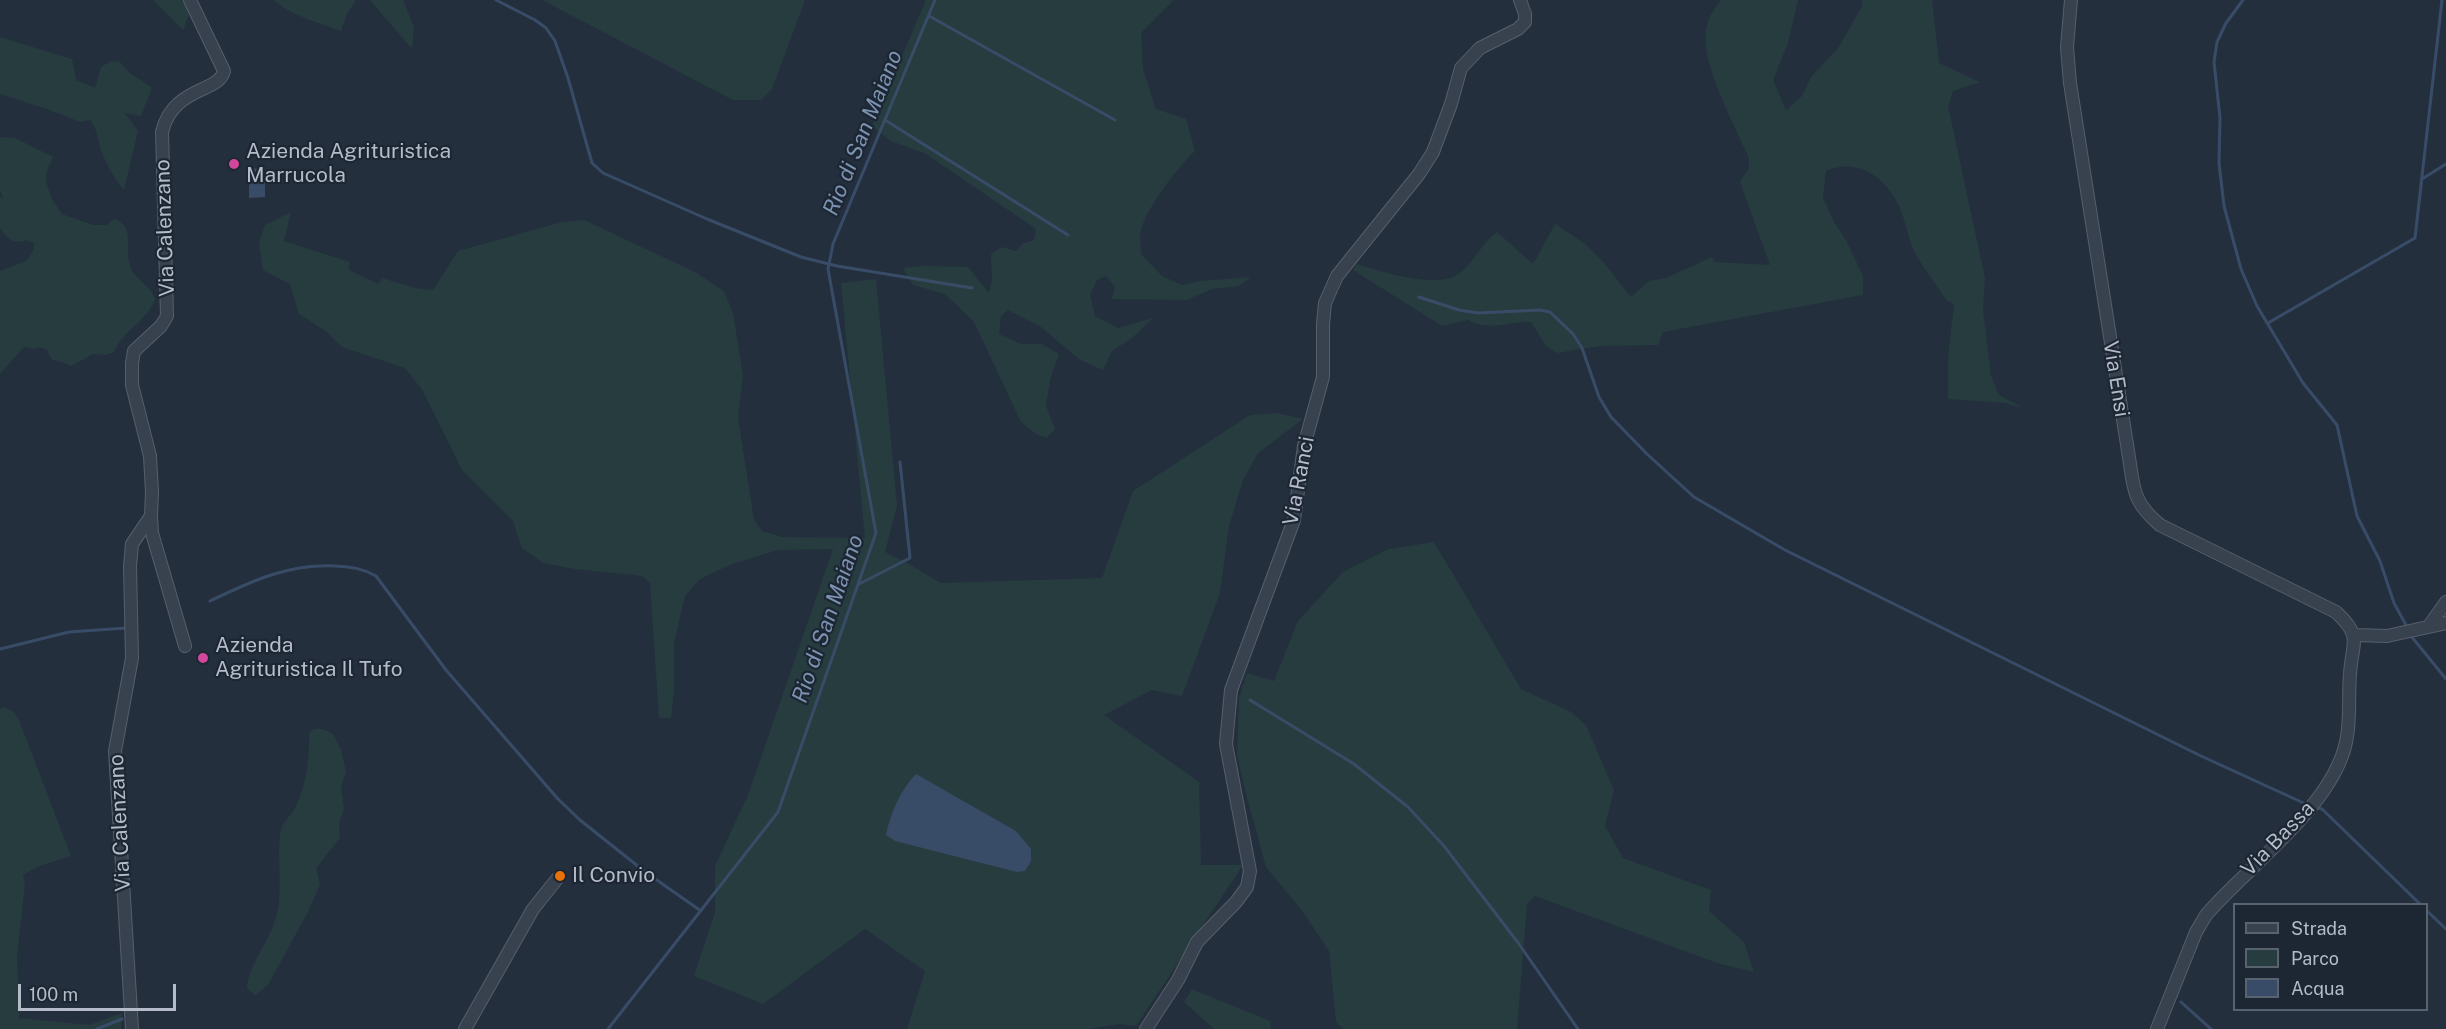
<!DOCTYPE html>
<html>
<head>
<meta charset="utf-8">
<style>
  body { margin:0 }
  #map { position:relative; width:2446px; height:1029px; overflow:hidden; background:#242f3e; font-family:"Public Sans",sans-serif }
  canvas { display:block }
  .legend { position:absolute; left:2233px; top:903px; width:195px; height:108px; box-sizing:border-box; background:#1d2633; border:2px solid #59626f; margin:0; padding:8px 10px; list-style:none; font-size:18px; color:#b4bcc9 }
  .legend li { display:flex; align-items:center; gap:12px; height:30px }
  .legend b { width:30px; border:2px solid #59626f }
  .scale { position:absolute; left:18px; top:984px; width:158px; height:27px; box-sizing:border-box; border:3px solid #b4bcc9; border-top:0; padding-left:8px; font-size:18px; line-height:21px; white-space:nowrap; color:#b4bcc9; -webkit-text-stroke:4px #1d2633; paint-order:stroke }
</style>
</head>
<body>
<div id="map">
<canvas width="2446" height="1029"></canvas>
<ul class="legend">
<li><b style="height:8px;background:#38414e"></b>Strada</li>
<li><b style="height:16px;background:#263c3f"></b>Parco</li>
<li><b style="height:16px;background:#394c67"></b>Acqua</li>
</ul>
<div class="scale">100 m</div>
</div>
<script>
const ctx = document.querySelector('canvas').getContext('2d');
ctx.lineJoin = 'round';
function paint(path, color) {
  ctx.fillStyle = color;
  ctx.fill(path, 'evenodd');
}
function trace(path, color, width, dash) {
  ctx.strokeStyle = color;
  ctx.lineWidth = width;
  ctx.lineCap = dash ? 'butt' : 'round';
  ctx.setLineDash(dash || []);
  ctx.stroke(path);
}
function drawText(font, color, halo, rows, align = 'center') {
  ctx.font = font + ' "Public Sans",sans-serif';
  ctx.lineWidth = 4.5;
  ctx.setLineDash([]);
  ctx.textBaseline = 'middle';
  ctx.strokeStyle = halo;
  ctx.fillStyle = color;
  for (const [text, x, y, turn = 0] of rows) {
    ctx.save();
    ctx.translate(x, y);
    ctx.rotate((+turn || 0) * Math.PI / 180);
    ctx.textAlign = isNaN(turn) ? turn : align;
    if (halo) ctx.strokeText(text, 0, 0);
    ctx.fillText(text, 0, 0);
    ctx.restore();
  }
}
const green = new Path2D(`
  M153 0H195L183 30Z
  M274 0H356L347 14 341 31C322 24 287 14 274 0Z
  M370 0H403L414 27 412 49Z
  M542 0H805L772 89 761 100H733Z
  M926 0H1174L1141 33 1143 69 1156 109 1186 119 1195 151C1178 167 1147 207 1141 230 1139 237 1141 247 1141 254L1162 276 1182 285 1201 281 1251 277 1239 286 1212 289 1187 300 1112 299 1115 287 1106 276 1097 280 1090 295 1095 316 1118 328 1153 318 1132 338 1112 351 1103 370 1080 360 1041 327 1008 310 1001 316 999 334 1021 344H1042L1059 354 1050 380 1046 406 1055 429 1047 438 1036 434 1021 422 974 322 945 294 913 285 903 268 923 266 968 267 989 293 992 279 991 254 1002 247 1016 251 1022 244 1034 240 1036 229 926 154 891 141 872 126Z
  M1721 0H1798L1788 43 1773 80 1786 110 1802 96 1811 77 1839 47 1862 6V0H1932L1939 63 1980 82 1953 91 1948 106 1985 278 1983 310 1991 376 1999 395 2023 408 2005 403 1948 399V357L1954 304 1946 300C1936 284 1924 269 1915 253 1907 236 1905 216 1896 200 1881 174 1855 158 1826 171L1823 198 1834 222 1846 240 1863 276V295L1663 332 1658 345 1600 346 1557 353 1546 346 1531 322C1506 321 1492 332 1468 320L1442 326 1353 270 1357 264C1381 272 1439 290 1460 273 1475 262 1481 243 1497 232L1533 264 1555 224 1584 243 1604 263 1631 297 1649 281 1666 278 1712 257 1715 262 1770 265 1740 182 1749 168V158C1735 126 1697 57 1707 25 1709 16 1716 7 1721 0Z
  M0 37 72 59 76 80 95 88 101 67 111 61 120 62C132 78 139 77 152 88L141 116 125 113 138 131 124 190C113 177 105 162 100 147 97 136 97 129 90 120L80 122 50 110 0 94Z
  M0 137 15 138 53 157 46 173 47 185 53 201 62 214 93 225H107L114 219C136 226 124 248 130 265 134 280 150 284 155 299 147 322 123 330 114 352L105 355 93 354 71 366 62 362 52 360 47 350 39 347 35 349 24 347 0 374V271L26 261 34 249V243L26 240C14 245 7 239 0 228V196L3 199 0 190Z
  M291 212 284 241 350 262 349 270 378 284 382 278 415 288 433 290 458 251 562 222 584 220 695 272 724 291 733 313 743 375 738 417 754 520 762 531 782 537 865 538 841 283 876 279 897 506 885 552 909 564 941 583 1102 578 1133 491 1250 415 1277 413 1303 419 1258 453 1243 480 1229 526 1220 593 1182 696 1152 690 1104 715 1199 782 1201 865H1243L1136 1026 1120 1024 1089 1029H907L925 971 865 929 763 1004 694 976 715 913V866L748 795 833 549 778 550 732 564 700 579 685 596 674 643V691L671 718H659L650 583 642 576 575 569 543 563 522 548 513 521 462 470 423 391 405 368 342 347 327 332 299 314 290 284 263 270 259 243 265 225Z
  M1434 542 1521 689 1571 712 1586 725 1614 790 1605 826 1623 858 1711 890 1709 911 1744 942 1754 972 1720 964 1535 896 1527 904 1517 1029H1343L1336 1022 1329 951 1303 912 1266 867 1247 798 1237 755 1239 698 1247 673 1274 681 1298 621 1343 572 1389 549Z
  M4 707 14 712 19 720 71 856 39 866 23 875 25 885 17 957 19 1018 89 1025 122 1013 121 1029H0V709Z
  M314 729H322L332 733 341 749 346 772 341 787 344 808 339 824 340 838 316 868 320 884 309 910 268 985 256 995 247 989C247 968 270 940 276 917 284 890 276 856 281 829 283 822 290 816 294 810 306 787 310 759 309 733Z
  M1192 989 1270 1021 1271 1029H1214L1184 1002Z`);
const water = new Path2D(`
  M265 168V197L249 198V169Z
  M916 774 1016 831 1031 849V861L1025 871 1017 872 895 841 886 835C890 814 901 789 916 774Z`);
const stream = new Path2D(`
  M496 0 535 20 546 28 555 41 568 78 592 163 603 173 707 219 801 257 837 266 972 288
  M2243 0 2226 23 2217 42 2214 62 2220 118 2219 163 2224 206 2241 269 2257 306 2303 383 2337 425 2357 516 2380 561 2394 603 2407 627
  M929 16 1115 120
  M885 120 1068 235
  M2422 179 2446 164
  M1419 297 1459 310 1478 313 1540 310 1550 312 1573 334 1582 348 1599 397 1611 417 1647 454 1694 497 1785 550 2201 756 2308 805
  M2268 323 2415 238 2442 0
  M859 584 910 558 900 462
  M210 601C252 581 287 564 335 566 351 567 362 568 376 576L446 670 558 799 580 820 644 871 701 911
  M2411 636 2446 679
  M0 649 69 632 127 628
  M1250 700 1354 764 1408 807 1444 846 1519 944 1578 1029
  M2314 807 2322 809 2420 904
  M2426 910 2446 929
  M2181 1002 2211 1029
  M97 1029 122 1019
  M608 1029 778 812 876 533 828 269 833 244 935 0`);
const street = new Path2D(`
  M2071 0 2067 47 2070 83 2128 451C2134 487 2131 501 2160 525L2336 612C2363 637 2352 642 2350 674 2348 697 2351 720 2346 742 2333 806 2248 866 2206 915L2196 932 2157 1029
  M151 517 152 533 185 646
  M2429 626 2446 602
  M2354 635 2387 636 2446 623
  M132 1029 115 751 132 658 130 566 132 544 151 516 152 492 150 456 132 385V363L134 351 161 326 167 316 162 132C173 86 219 93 224 71L190 0
  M465 1029 533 909 557 879
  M1146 1029 1178 980 1197 942 1236 902 1247 887 1250 871 1226 744 1231 690 1294 520 1304 446 1323 377V324L1325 303 1337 276 1419 174 1433 152 1451 104 1461 68 1480 48 1518 29 1525 22V14L1520 0`);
const markers = [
  [234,164,6,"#d1479c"],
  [203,658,6,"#d1479c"],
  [560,876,6,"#e8710a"]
];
const poiNames = [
  ["Azienda Agrituristica",246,152],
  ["Marrucola",246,176],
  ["Azienda",215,646],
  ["Agrituristica Il Tufo",215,670],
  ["Il Convio",572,876]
];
const streetNames = [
  ["Via Calenzano",165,228,-92],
  ["Via Ensi",2116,379,81],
  ["Via Ranci",1299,481,-79],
  ["Via Calenzano",120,823,-93],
  ["Via Bassa",2278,839,-46]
];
const waterNames = [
  ["Rio di San Maiano",863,133,-68],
  ["Rio di San Maiano",828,619,-71]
];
paint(green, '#263c3f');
paint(water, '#394c67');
trace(stream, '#394c67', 3);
trace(street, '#565f6c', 14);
trace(street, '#38414e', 12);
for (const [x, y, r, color] of markers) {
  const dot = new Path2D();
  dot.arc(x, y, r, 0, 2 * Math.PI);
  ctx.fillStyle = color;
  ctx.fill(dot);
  trace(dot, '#1d2633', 2);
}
drawText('21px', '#b4bcc9', '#1d2633', poiNames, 'left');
drawText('21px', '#b4bcc9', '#1d2633', streetNames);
drawText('italic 22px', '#7c92b1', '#1d2633', waterNames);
</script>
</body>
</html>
